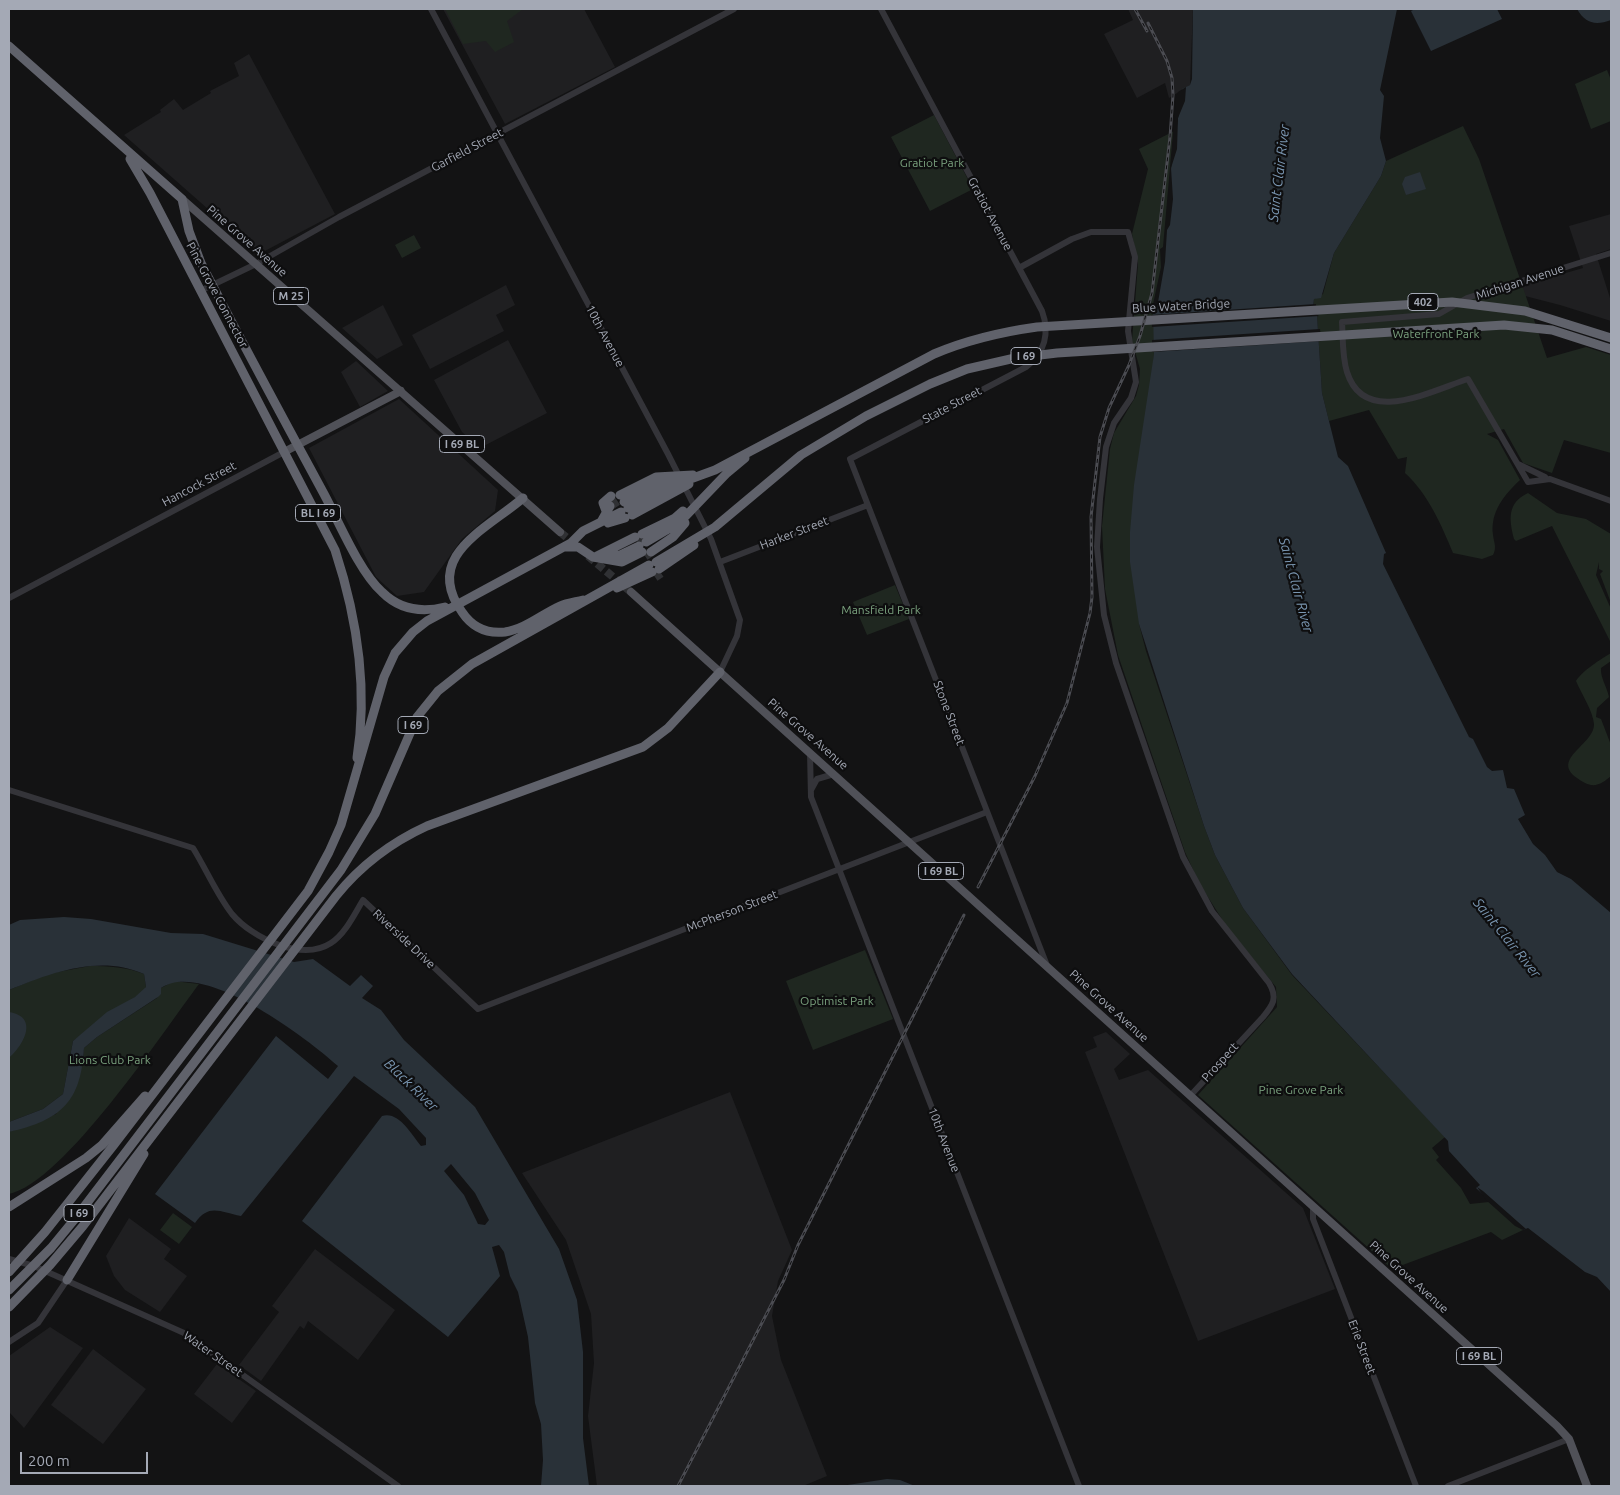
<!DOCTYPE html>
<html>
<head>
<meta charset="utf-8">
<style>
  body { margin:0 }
  #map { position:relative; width:1620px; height:1495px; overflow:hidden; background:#131314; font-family:Ubuntu,sans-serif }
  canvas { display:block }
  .frame { position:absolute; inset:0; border:10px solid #a4a9b5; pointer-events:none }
  .scale { position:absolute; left:20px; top:1452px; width:128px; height:22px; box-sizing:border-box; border:2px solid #a4a9b5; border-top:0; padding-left:6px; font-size:15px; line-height:18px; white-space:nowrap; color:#a4a9b5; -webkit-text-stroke:4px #0e0e0f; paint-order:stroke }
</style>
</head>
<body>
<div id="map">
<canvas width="1620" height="1495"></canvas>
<div class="frame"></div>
<div class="scale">200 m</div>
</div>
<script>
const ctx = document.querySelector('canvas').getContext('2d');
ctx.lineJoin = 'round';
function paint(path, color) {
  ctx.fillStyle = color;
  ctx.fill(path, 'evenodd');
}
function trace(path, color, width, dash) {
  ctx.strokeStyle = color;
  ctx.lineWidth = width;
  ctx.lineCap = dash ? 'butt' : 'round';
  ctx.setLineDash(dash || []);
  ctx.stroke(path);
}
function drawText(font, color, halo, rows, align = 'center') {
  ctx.font = font + ' Ubuntu,sans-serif';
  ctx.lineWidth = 4.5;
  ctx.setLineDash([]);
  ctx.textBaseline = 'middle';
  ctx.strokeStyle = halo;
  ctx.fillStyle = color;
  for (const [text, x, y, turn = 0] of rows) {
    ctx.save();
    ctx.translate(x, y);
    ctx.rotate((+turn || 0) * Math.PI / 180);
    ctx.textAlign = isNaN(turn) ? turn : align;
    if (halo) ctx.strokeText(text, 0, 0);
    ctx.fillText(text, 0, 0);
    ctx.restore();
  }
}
const built = new Path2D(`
  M443 9H584L615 67 505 124Z
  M1128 9H1193L1190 85 1169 98 1165 83 1137 98 1104 34 1133 20Z
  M249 54 335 214 259 254 124 135 161 112 160 110 174 99 183 110 211 93 210 91 239 76 234 63Z
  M1611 214V249L1596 254 1611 301V321L1560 305 1525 296 1521 286 1583 268 1569 226Z
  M506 285 515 305 496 315 504 331 430 369 412 335Z
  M383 305 403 345 377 359 342 328Z
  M508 340 547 413 480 448 462 432 434 380Z
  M356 361 388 391 360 407 341 372Z
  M399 399 498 490 495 511 462 539 424 592 397 596 376 577 309 448Z
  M1106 1032 1130 1054 1114 1069 1119 1080 1148 1070 1303 1208 1335 1289 1198 1341 1085 1052 1097 1047 1093 1037Z
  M730 1092 792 1250 778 1281 772 1316 781 1360 827 1476 803 1486H597L588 1416 594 1363 591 1314 566 1240 522 1173Z
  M129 1218 171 1249 164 1259 187 1276 160 1312 125 1290 114 1276 106 1256Z
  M315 1249 395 1310 358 1360 308 1321 304 1329 300 1326 261 1381 239 1365 279 1312 272 1306Z
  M50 1327 83 1348 24 1428 9 1412V1356Z
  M93 1349 146 1389 103 1444 51 1405Z
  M217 1364 256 1391 232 1423 194 1394Z`);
const green = new Path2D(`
  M445 9H523L507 21 514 42 495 52 486 41 463 44Z
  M1607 70 1611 80V121L1591 129 1575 84Z
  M934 115 973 189 930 211 891 137Z
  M1463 126 1479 159 1547 358 1586 347 1611 355V453L1564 440 1552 473 1523 463 1504 429 1487 434 1498 440 1520 480C1504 495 1490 512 1493 535 1494 543 1497 547 1493 555L1482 559 1453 553C1441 524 1428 494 1405 473L1407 457 1398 459 1369 410 1329 421 1322 393 1317 316H1312L1314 299 1323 294 1334 253 1381 176 1386 161Z
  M1176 130 1155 337 1139 624 1146 651 1204 826 1215 855 1243 908 1292 975 1445 1137 1432 1148 1439 1157 1436 1160 1461 1188 1470 1204 1489 1202 1523 1230 1502 1240 1491 1232 1392 1269 1198 1095 1277 1007 1276 987 1227 927 1199 883 1185 852 1118 655 1105 589 1102 526 1110 449 1114 433 1136 396 1139 385 1140 369 1132 341 1138 264 1132 234 1148 169 1139 149Z
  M414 235 421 248 402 258 395 245Z
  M1528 493 1557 513 1586 519 1611 534V603L1600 574 1603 571 1599 569V562L1596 575 1611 609V643L1552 526 1516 541 1514 539C1509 519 1507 503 1528 493Z
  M895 585 909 619 867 635 853 602Z
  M1611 653V661L1601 668C1600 677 1607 687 1609 697L1597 708 1596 717 1601 719 1611 745V776C1605 781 1599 786 1591 785 1586 784 1581 781 1577 778 1550 759 1595 744 1594 724 1593 711 1581 693 1576 681 1582 671 1601 659 1611 653Z
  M865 950 893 1019 813 1050 786 981Z
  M90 966C109 966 127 967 144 974L146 987 144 991 73 1041 63 1094 43 1109 9 1122V990L47 974Z
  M174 981 199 984C163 1032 63 1183 9 1194V1132L56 1114 83 1062 84 1048 97 1037 157 998 161 988Z
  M173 1213 192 1227 179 1244 160 1230Z`);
const water = new Path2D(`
  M1193 9H1397L1380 90 1384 96 1380 138 1386 161 1381 176 1334 253 1321 298 1314 299 1312 316 1317 315 1322 393 1338 457 1348 466 1386 553 1384 554 1383 564 1469 737 1473 739 1487 767 1492 771 1503 770 1507 788 1514 789 1525 815 1518 819 1533 844 1545 855 1557 872 1571 879 1611 913V1292L1597 1277 1585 1272 1528 1228 1523 1230 1516 1225 1476 1188 1480 1185 1449 1151 1448 1141 1292 974 1243 908 1215 855 1204 826 1139 624 1130 562V532L1134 485 1154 354 1153 310 1165 249 1169 184 1182 89 1190 85 1192 79Z
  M1415 9H1497L1502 19 1431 51 1411 11Z
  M1577 9H1611V20C1595 26 1585 23 1577 9Z
  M1420 172 1426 189 1406 195 1402 184 1405 177Z
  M64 917 91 919 171 933 203 934 294 962 313 959 350 986 361 975 373 986 362 998 381 1010 404 1040 475 1107 559 1249 577 1300 583 1352V1438L589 1486H541L543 1460 541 1424 535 1403 528 1337 518 1292 510 1276 504 1252 499 1245 492 1247 500 1276 448 1337 302 1221 382 1116C399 1111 411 1134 421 1146L426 1145V1138L399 1109 354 1076 241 1216C220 1212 209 1203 195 1223L155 1194 276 1036 328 1079 338 1066C307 1038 203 959 161 988V994L158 997 97 1037 84 1048C81 1102 61 1120 9 1132V1122L43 1109 63 1094 73 1041 107 1012 135 997 146 987 144 974C100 954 50 973 9 990V925L20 920ZM451 1164 475 1193 489 1220 485 1225 478 1224 464 1195 444 1171Z
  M9 1012C40 1017 23 1046 9 1058Z
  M887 1479 900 1480 915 1486H841Z`);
const pier = new Path2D(`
  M1186 87 1185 101 1178 118 1177 149 1171 168 1173 199 1170 225 1167 230 1165 262 1157 308 1153 310 1152 309 1161 267 1160 249 1163 247 1176 98 1178 92Z
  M1316 304 1315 313 1319 316 1152 327 1151 315Z
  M1320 329 1321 341 1152 352V340Z
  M1477 1187 1483 1191 1526 1229 1523 1230 1515 1226 1486 1200Z`);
const majorTunnel = new Path2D(`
  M560 532 576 545
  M588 556 631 592`);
const highwayTunnel = new Path2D(`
  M610 506 622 498
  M637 542 644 538
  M645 556 651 552
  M655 577 661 573`);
const minor = new Path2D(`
  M431 9 668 454 711 539 740 620 737 636 720 672
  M881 9 1042 311C1050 333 1045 353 1026 367L850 459 1048 968
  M1611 253 1467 298 1439 314 1342 322C1343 338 1342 356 1347 372 1364 427 1431 391 1468 379L1528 482 1550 479 1611 501
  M1019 268 1072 239 1091 232H1128L1135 257 1128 331 1136 382 1131 398 1114 423 1106 447 1100 499 1097 547 1104 615 1116 663 1183 857 1212 911 1269 983C1278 998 1273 1005 1263 1017L1190 1096
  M200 291 256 264 339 217 734 9
  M1518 464 1545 477
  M720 562 868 505
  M9 598 284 452
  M810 753 811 797 1079 1486
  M9 790 193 848C206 869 217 895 232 914 252 938 302 962 331 943 345 934 354 915 363 900L478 1009 987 812
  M811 790 817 779 834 774
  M1313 1207V1219L1416 1486
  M9 1259 34 1266 184 1333 398 1486
  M9 1342 38 1323 67 1280
  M1448 1486 1569 1439`);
const major = new Path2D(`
  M182 199 560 532
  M284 452 401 391
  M631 592 1557 1426 1569 1439 1587 1486`);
const highway = new Path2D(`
  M9 46 182 199 189 231 201 263C241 341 283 418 324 494 339 522 359 571 382 592 399 609 421 613 445 607
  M130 159 150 193 335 550C357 617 368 688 357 758
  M620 495 656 477 693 475
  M523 498C487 529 422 556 462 612 472 627 487 634 505 632 525 629 542 614 560 606 567 603 575 602 583 600
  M624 502 660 483 673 479
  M628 508 674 485 715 470 934 354C967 340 1001 332 1037 327L1452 302 1525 311 1611 338
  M606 511 603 503 611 496
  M632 515 689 484
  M601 522 610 506
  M608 523 625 518
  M642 534 675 518 683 511
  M646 542 680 522 727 473 745 458
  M566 547H578L593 557 622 562 642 552
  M651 552 673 537 685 523
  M595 557 635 537
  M608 557 620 555 639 546
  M656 562 715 527 801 455 866 416 930 384 967 369 1015 358 1057 353 1504 325 1552 330 1611 349
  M659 569 694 545
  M617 588 652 572
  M9 1207 86 1158 102 1145 145 1096
  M9 1272 45 1232 113 1146 308 891 329 852 341 825 384 677 395 653 413 632 427 621 571 543 583 531 621 512
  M67 1280 144 1154
  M9 1290 51 1248 74 1220 341 870 375 814 417 717 438 691 472 664 649 565
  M9 1307 50 1265 83 1226 336 896C361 865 392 842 427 826L643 747 668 728 720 672`);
const rail = new Path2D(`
  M1135 9 1147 31
  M978 887 1035 776 1067 703 1090 613 1092 597 1091 517 1100 437 1109 408 1129 365 1140 336 1152 293 1170 137 1173 95 1172 78 1167 61 1148 23
  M678 1486 784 1280 798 1245 964 915`);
const shields = [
  [291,296,35],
  [1423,302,30],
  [1026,356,30],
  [462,444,45],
  [318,513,45],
  [413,725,30],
  [941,871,45],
  [79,1213,30],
  [1479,1356,45]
];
const shieldNames = [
  ["M 25",291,296],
  ["402",1423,302],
  ["I 69",1026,356],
  ["I 69 BL",462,444],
  ["BL I 69",318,513],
  ["I 69",413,725],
  ["I 69 BL",941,871],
  ["I 69",79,1213],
  ["I 69 BL",1479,1356]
];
const streetNames = [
  ["Garfield Street",467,150,-28],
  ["Gratiot Avenue",990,214,62],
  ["Pine Grove Avenue",247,241,41],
  ["Michigan Avenue",1520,282,-18],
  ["Pine Grove Connector",217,295,62],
  ["Blue Water Bridge",1181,306,-3],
  ["10th Avenue",605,336,62],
  ["State Street",952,405,-28],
  ["Hancock Street",199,484,-28],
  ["Harker Street",794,533,-21],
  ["Stone Street",949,713,69],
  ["Pine Grove Avenue",808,734,41],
  ["McPherson Street",732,911,-21],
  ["Riverside Drive",404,939,43],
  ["Pine Grove Avenue",1109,1006,42],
  ["Prospect",1220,1062,-48],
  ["10th Avenue",944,1140,69],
  ["Pine Grove Avenue",1409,1277,42],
  ["Erie Street",1362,1347,69],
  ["Water Street",213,1354,35]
];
const parkNames = [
  ["Gratiot Park",932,163],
  ["Waterfront Park",1436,334],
  ["Mansfield Park",881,610],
  ["Optimist Park",837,1001],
  ["Lions Club Park",110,1060],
  ["Pine Grove Park",1301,1090]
];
const waterNames = [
  ["Saint Clair River",1279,173,-83],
  ["Saint Clair River",1296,585,75],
  ["Saint Clair River",1507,938,51],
  ["Black River",411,1085,44]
];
paint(built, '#1f1f21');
paint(green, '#1f2720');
paint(water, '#293138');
paint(pier, '#131314');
trace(majorTunnel, '#303134', 8, [8, 4]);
trace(highwayTunnel, '#303134', 9, [9, 4.5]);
trace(minor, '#343439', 6);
trace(major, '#505158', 8);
trace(highway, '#60626b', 9);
trace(rail, '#4b4c52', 3);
trace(rail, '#0e0e0f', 1, [4]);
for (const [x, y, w] of shields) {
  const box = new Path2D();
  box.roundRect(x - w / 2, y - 8.5, w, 17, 4);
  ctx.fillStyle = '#0e0e0f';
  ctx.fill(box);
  trace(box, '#a4a9b5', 1);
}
drawText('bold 11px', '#a4a9b5', null, shieldNames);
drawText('12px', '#a4a9b5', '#0e0e0f', streetNames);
drawText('12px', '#7aa17e', '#0e0e0f', parkNames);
drawText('italic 14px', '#7a96b1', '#0e0e0f', waterNames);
</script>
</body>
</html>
